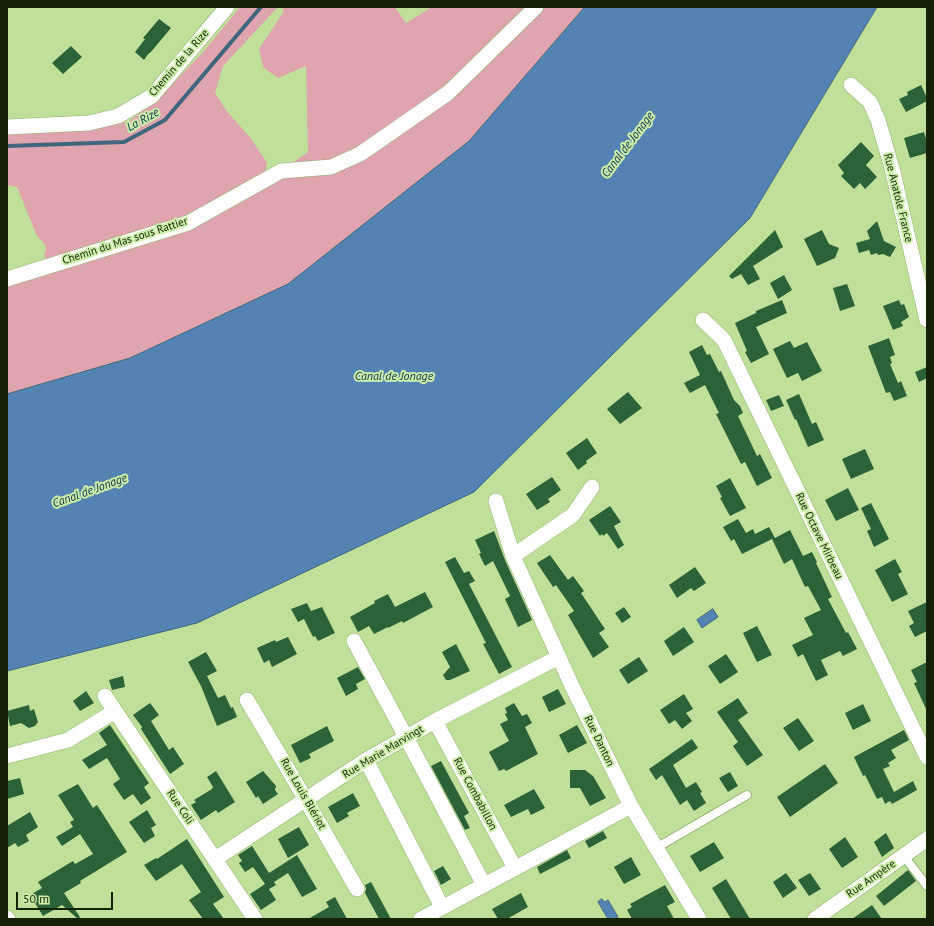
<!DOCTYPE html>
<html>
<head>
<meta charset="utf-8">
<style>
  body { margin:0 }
  #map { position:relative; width:934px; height:926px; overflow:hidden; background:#c0e09a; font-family:"PT Sans",sans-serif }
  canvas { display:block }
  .frame { position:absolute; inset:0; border:8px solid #162206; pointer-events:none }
  .scale { position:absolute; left:16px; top:892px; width:97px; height:18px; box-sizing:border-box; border:2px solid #162206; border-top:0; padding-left:5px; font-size:12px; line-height:14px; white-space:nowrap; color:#162206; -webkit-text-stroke:3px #cceda7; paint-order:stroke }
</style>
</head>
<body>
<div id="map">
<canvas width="934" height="926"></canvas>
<div class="frame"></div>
<div class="scale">50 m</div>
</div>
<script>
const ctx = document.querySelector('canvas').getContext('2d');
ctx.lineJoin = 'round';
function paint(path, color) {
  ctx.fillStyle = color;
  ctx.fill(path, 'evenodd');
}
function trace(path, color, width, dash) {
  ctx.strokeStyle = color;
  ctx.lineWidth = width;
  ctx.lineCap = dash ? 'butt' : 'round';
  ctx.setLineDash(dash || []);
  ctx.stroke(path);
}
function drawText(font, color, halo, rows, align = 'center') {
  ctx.font = font + ' "PT Sans",sans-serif';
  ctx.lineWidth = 4;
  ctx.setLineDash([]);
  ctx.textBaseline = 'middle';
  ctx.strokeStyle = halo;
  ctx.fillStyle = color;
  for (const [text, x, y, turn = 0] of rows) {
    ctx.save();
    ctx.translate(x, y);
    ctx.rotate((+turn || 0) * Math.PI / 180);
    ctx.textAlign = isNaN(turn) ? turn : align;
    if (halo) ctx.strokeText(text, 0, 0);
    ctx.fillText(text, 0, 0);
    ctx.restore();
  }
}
const green = new Path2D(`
  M240 7H278L223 66 215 93 226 110 252 140 267 163 265 172 179 220 47 261 44 255 46 249 44 243 37 236 17 187 7 185V133L80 130 128 122 162 95 204 51Z
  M282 7H395L406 23 432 7H585L469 141 288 284 130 358 7 394V279L188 223 281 171 308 152 306 66 278 78 263 67 259 49 284 11Z`);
const water = new Path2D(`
  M585 7H877L750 218 474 492 197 623 7 671V394L130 358 288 284 469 141Z
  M713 609 718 617 702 628 697 620Z
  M602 899 604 902 608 900 618 917 614 919H608L598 902Z`);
const stream = new Path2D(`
  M7 146 124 142 165 120 261 7`);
const building = new Path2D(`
  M159 19 171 28 150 53H149L144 60 135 52 145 39 143 38Z
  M71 46 82 57 63 74 52 63Z
  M921 85 927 98V101L906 112 899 99 908 95 907 92Z
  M924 132 927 142V153L910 158 904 138Z
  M861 142 874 156 866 165 877 177 865 189 860 183 854 189 841 176 844 173 838 165Z
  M877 221 884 241 896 247 890 257 883 254 878 255 877 253 871 255 869 250 859 253 856 243 870 239 867 231Z
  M775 230 783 247 753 266 760 279 748 285 741 274 732 279 729 276Z
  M822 230 829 244 839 248 835 258 817 266 804 239Z
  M784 275 792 290 778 299 770 283Z
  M847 284 855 306 840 311 833 288Z
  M782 300 787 313 756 327 769 354 751 363 745 352 747 351 735 323 756 313V311Z
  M899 300 901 305 904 304 909 317 901 322 903 326 893 330 883 306Z
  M889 338 895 355 890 357 892 363 890 364 898 383 901 381 907 396 894 401 890 392 886 393 868 346Z
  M790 341 794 348 807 342 822 371 802 381 798 373 787 378 773 349Z
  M702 345 707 355 710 354 719 372 721 371 734 400 740 406 743 413 738 416 757 456 760 454 772 478 757 486 745 462 741 464 716 414 719 413 705 385 690 393 684 383 700 375 689 352Z
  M927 367V378L919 382 915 372Z
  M628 392 642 408 620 424 607 409Z
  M799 394 812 424 816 422 824 440 808 447 796 419 795 420 786 400Z
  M779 395 784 406 771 411 766 400Z
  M587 438 597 453 586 461 587 463 578 470 566 453Z
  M865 449 874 469 851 479 842 459Z
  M552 477 561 490 548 499 550 502 537 510 526 494Z
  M730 478 746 508 730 516 720 498 722 497 716 486Z
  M848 488 859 510 836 521 825 500Z
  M871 503 889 539 874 547 867 531 871 529 861 508Z
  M610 506 621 522 614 526 624 545 618 549 607 533 603 536 602 534 600 536 589 520Z
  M738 519 746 533 753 529 755 534 769 527 775 538 790 530 803 556 812 552 817 562 816 563 832 597 828 599 846 633 848 632 857 649 843 656 840 651 821 660 828 675 816 681 803 654 798 657 792 645 813 635 804 618 821 610 808 586 805 587 792 559 784 564 772 539 742 554 734 539 731 541 723 527Z
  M494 531 505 560 532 620 518 627 505 599 510 596 493 561 485 566 479 554 481 553 475 540Z
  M550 555 568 580 573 576 584 591 581 593 605 629 599 633 609 647 593 658 568 615 574 611 556 585 553 587 537 563Z
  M455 557 464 573 469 571 475 581 469 584 512 667 499 674 483 644 486 643 445 562Z
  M895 559 902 572 898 574 908 594 892 602 875 570Z
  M695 567 706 583 694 591 691 588 677 598 669 585Z
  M425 592 433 607 403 623 402 621 388 628V627L374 634 369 626 358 632 350 617 375 603 374 601 388 594 395 607Z
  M927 602V631L915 637 909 626 914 623 908 611Z
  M307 603 311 611 322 607 335 633 318 641 315 636 313 637 304 619 298 622 291 609Z
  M624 607 631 617 622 623 615 613Z
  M757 626 772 655 757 662 743 633Z
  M684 627 694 642 673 656 664 641Z
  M288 637 297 654 272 667 269 660 264 663 257 648 275 640 276 642Z
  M456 644 470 671 450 680H446L443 675 450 667 442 652Z
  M206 652 217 671 207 676 218 698 225 695 231 708 233 707 237 717 217 726 201 686 188 662Z
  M726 654 738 672 720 684 708 666Z
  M639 657 648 671 628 684 619 670Z
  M927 662V711L914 683 917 682 911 670Z
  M358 667 365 679 356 684 358 689 346 696 337 678Z
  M123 676 125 687 112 690 109 680Z
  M558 689 566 704 549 712 542 697Z
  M86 691 94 703 80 711 73 701Z
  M684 694 693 709 686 713 692 721 682 729 675 720 669 724 660 710Z
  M738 698 748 713 738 720 763 755 747 766 733 746 738 742 717 712Z
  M150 703 159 715 151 721 169 750 173 747 184 764 170 774 141 729 142 727 133 715Z
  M514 703 522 716 527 714 532 723 525 727 538 754 506 771 504 769 499 771 489 752 509 741 500 724 508 720 505 714 507 713 505 708Z
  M863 704 871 721 853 730 845 713Z
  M29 705 30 711 34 709 38 722 35 726 29 728 21 723 10 726 7 711Z
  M798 718 814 741 799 751 783 728Z
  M110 725 149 783 144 787 151 798 141 805 133 794 124 800 113 784 120 779 107 758 89 769 82 760 107 745 99 733Z
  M577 725 587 743 568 753 559 735Z
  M327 726 334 741 309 754 311 758 300 763 291 745Z
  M904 730 909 740 891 750 896 758 888 763 890 766 883 769 894 792 913 781 917 790 892 804 890 801 885 804 882 797 877 799 865 775 863 776 854 757Z
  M692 739 698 748 673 765 686 788 696 782 702 792 700 793 706 803 694 811 687 800 680 805 662 775 656 780 649 769Z
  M441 761 469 813 464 816 470 828 465 830 431 766Z
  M825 764 838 783 790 817 777 797Z
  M570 770H585L593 776 606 798 590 806 580 788H570Z
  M216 771 235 802 218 813 216 810 201 820 191 805 196 802 194 800 212 789 213 787 207 777Z
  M263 771 276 786 275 790 278 794 263 804 258 796 256 798 246 782Z
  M730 772 738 786 728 792 719 778Z
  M20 778 24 794 7 799V781Z
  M78 784 93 808 97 805 127 852 80 881 81 883 64 893 80 917 78 919 62 905 43 916 30 895 42 888 38 882 73 861 75 864 93 854 80 834 62 846 56 837 73 827 70 822 74 820 58 795Z
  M534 789 545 808 531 815 528 809 511 817 504 805Z
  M353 793 360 806 347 813 349 816 337 823 328 807Z
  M147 810 156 825 151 828 155 836 144 843 129 822Z
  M30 812 38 827 26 835 29 841 18 847 15 843 7 848V826Z
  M299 827 309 845 288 858 278 839Z
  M603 831 607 838 589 848 585 841Z
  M886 833 894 848 882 857 874 842Z
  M845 837 858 857 842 868 829 849Z
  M187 839 224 897 213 904 224 919H203L189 900 201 892 182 864 156 881 144 865 156 858 157 859Z
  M714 842 724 858 700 872 690 856Z
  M252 846 269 873 297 855 317 889 302 897 288 873 274 882 276 885 269 889 276 900 261 910 250 894 265 884 253 867 245 872 239 863 242 861 238 855Z
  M567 850 571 858 540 874 537 867Z
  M631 857 641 875 624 884 614 867Z
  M443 866 451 879 441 885 434 871Z
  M908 870 916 881 884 906 876 896Z
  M786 873 797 888 783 898 773 882Z
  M810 873 821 889 809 896 798 880Z
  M726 879 750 919H731L712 888Z
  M371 882 391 919H379L365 893 366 889 365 885Z
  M665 885 675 902 667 906 674 919H632L627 910 632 907 630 904Z
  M521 893 528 907 507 919H498L492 909Z
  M335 897 347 919H308L329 907 326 902Z
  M872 905 882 919H852Z`);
const service = new Path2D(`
  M656 848 747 795
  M904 856 927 886`);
const minor = new Path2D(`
  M851 85 870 102 878 120 892 168 927 320
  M7 127 89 123 118 116 152 96 227 7
  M7 279 188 223 281 171 331 167 360 154 448 93 536 7
  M703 320 724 340 927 757
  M496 501 513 556 572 686 631 806 699 919
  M513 556 573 515 592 487
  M354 641 406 737 484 885
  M105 696 255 919
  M247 700 306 800 357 889
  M435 721 515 868
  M7 756 68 740 115 711
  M366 760 442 907
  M215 859 366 760 435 721 559 657
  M7 918 8 919
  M421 919 631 806
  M815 919 927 839`);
const streetNames = [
  ["Chemin de la Rize",179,63,-49],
  ["Rue Anatole France",898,198,76],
  ["Chemin du Mas sous Rattier",125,241,-18],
  ["Rue Octave Mirbeau",819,536,64],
  ["Rue Danton",599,741,64],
  ["Rue Marie Marvingt",383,752,-31],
  ["Rue Louis Blériot",303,794,60],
  ["Rue Combabillon",475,794,62],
  ["Rue Coli",180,807,56],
  ["Rue Ampère",871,879,-35]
];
const waterNames = [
  ["La Rize",143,120,-29],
  ["Canal de Jonage",628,145,-53],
  ["Canal de Jonage",394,377],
  ["Canal de Jonage",90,491,-20]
];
paint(green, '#dfa4ad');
paint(water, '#5283b2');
trace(water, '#40667e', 1);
trace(stream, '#40667e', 4);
paint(building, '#2c6237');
trace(service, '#90af6b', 10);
trace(minor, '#90af6b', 16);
trace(service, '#fff', 8);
trace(minor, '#fff', 15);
drawText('11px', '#162206', '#cceda7', streetNames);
drawText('italic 12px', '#0d3353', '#cceda7', waterNames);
</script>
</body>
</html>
